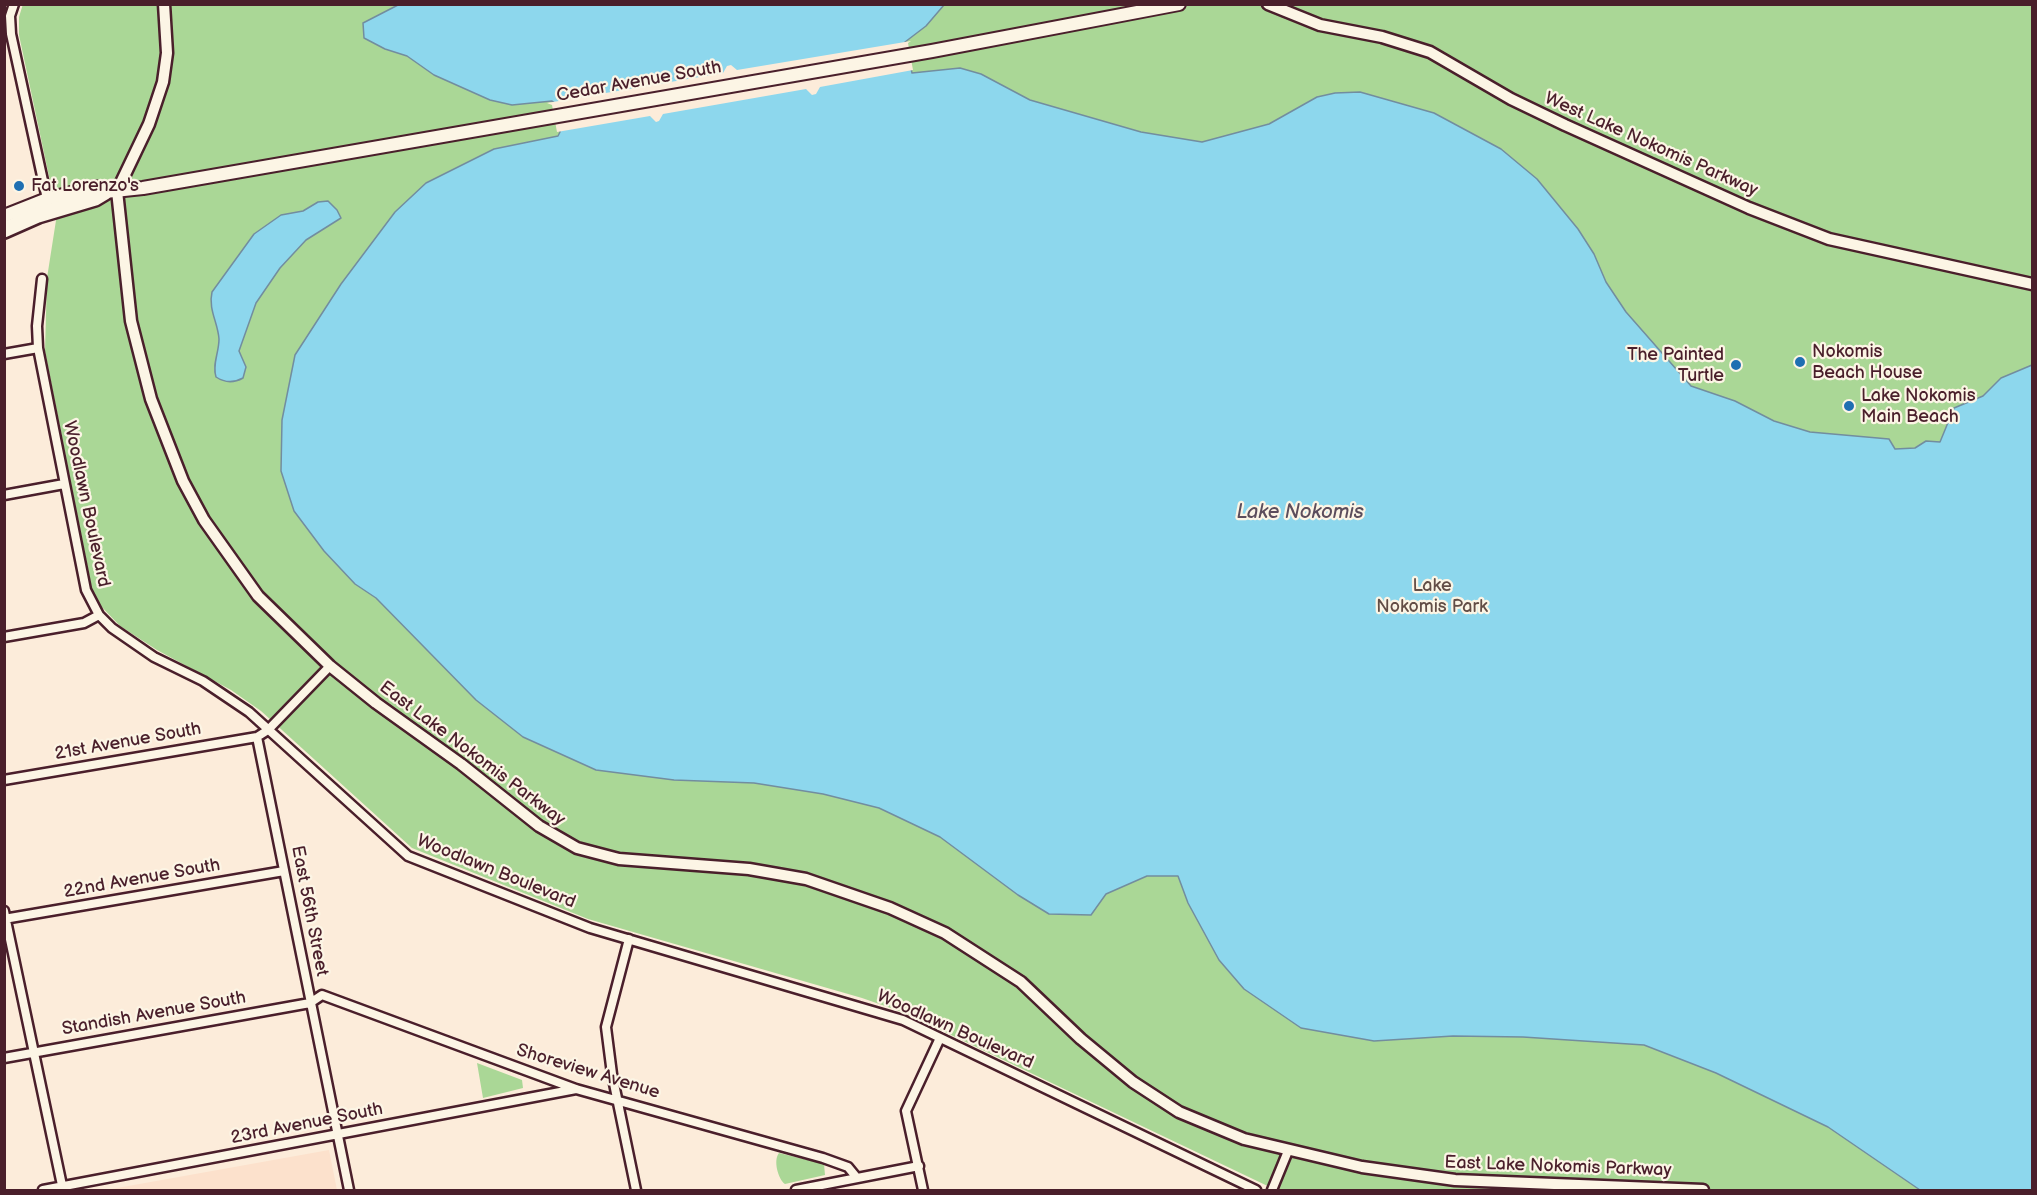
<!DOCTYPE html>
<html>
<head>
<meta charset="utf-8">
<style>
  body { margin:0 }
  #map { position:relative; width:2037px; height:1195px; overflow:hidden; background:#fcecda; font-family:"Balsamiq Sans",sans-serif }
  canvas { display:block }
  .frame { position:absolute; inset:0; border:6px solid #4a1f2b; pointer-events:none }
</style>
</head>
<body>
<div id="map">
<canvas width="2037" height="1195"></canvas>
<div class="frame"></div>
</div>
<script>
const ctx = document.querySelector('canvas').getContext('2d');
ctx.lineJoin = 'round';
function paint(path, color) {
  ctx.fillStyle = color;
  ctx.fill(path, 'evenodd');
}
function trace(path, color, width, dash) {
  ctx.strokeStyle = color;
  ctx.lineWidth = width;
  ctx.lineCap = dash ? 'butt' : 'round';
  ctx.setLineDash(dash || []);
  ctx.stroke(path);
}
function drawText(font, color, halo, rows, align = 'center') {
  ctx.font = font + ' "Balsamiq Sans",sans-serif';
  ctx.lineWidth = 4.5;
  ctx.setLineDash([]);
  ctx.textBaseline = 'middle';
  ctx.strokeStyle = halo;
  ctx.fillStyle = color;
  for (const [text, x, y, turn = 0] of rows) {
    ctx.save();
    ctx.translate(x, y);
    ctx.rotate((+turn || 0) * Math.PI / 180);
    ctx.textAlign = isNaN(turn) ? turn : align;
    if (halo) ctx.strokeText(text, 0, 0);
    ctx.fillText(text, 0, 0);
    ctx.restore();
  }
}
const built = new Path2D(`
  M329 1150 337 1190H106Z`);
const green = new Path2D(`
  M23 4 2032 5V1190H1276L905 1013 862 998 588 919 412 848 261 711 231 690 157 650 120 626 97 602 92 589 45 351 47 278 57 214 19 35V17Z
  M477 1063 522 1080 523 1088 483 1098Z
  M779 1153 824 1164 825 1175 785 1184C778 1179 773 1160 779 1153Z`);
const water = new Path2D(`
  M398 5H944L926 26 905 42 912 73 960 68 981 74 1030 100 1141 132 1202 142 1269 124 1317 97 1335 93 1360 92 1434 113 1501 149 1537 179 1578 229 1594 254 1606 282 1626 312 1691 386 1735 401 1774 421 1810 432 1889 439 1895 449 1915 448 1926 441 1940 442 1954 408 1983 396 2001 378 2032 365V1190H1920L1828 1127 1716 1073 1644 1045 1523 1037 1453 1036 1374 1041 1301 1028 1244 989 1219 960 1188 903 1178 876H1147L1106 894 1091 915 1049 914 1018 895 940 837 879 808 823 794 754 783 674 780 596 770 523 737 476 700 376 598 355 584 324 551 294 511 281 471 282 420 295 355 341 284 395 212 426 183 494 149 558 136 560 132 555 103 552 101 512 105 490 100 434 75 407 56 385 49 364 38 363 23Z
  M328 201 337 210 341 218 306 240 280 268 256 303 239 351 246 367 243 378C234 383 225 383 216 377 212 364 219 353 219 339 218 323 208 309 212 292L254 234 281 215 303 211 318 202Z`);
const pier = new Path2D(`
  M911 41 908 43 913 70 820 87 816 94 812 95 806 89 663 114 659 121 656 122 650 116 557 132 552 105 547 103 723 73 727 66 731 65 737 70Z`);
const minor = new Path2D(`
  M14 4 10 16 11 34 47 199
  M42 279 37 326 38 348 86 590 99 615 112 628 154 657 203 681 249 712 408 856 590 928 903 1020 1256 1190
  M4 354 38 348
  M4 495 64 484
  M4 637 84 623 99 615
  M257 737 349 1190
  M4 780 257 737 268 730 330 666
  M4 911 63 1190
  M4 919 284 871
  M629 939 606 1027 612 1074 636 1190
  M4 1058 310 1003 322 995 576 1089 823 1158 848 1167 857 1178
  M43 1190 576 1089
  M796 1190 919 1166
  M923 1190 906 1111 940 1038
  M1272 1190 1288 1151`);
const tertiary = new Path2D(`
  M164 4 167 53 163 82 149 124 117 191 131 321 151 399 183 481 204 520 258 596 330 666 376 703 461 764 539 826 577 848 619 859 749 869 806 879 890 908 945 933 1021 982 1081 1039 1133 1082 1179 1112 1244 1139 1362 1167 1455 1180 1703 1190
  M1268 4 1320 25 1382 37 1430 52 1511 99 1565 125 1749 208 1829 239 2032 284`);
const secondary = new Path2D(`
  M4 216 47 199 95 187 105 192 143 188 932 51 1179 4`);
const motorway = new Path2D(`
  M4 230 38 215 95 198 105 192`);
const markers = [
  [19,186,6,"#1f6fb2"],
  [1800,362,6,"#1f6fb2"],
  [1736,365,6,"#1f6fb2"],
  [1849,406,6,"#1f6fb2"]
];
const streetNames = [
  ["Cedar Avenue South",639,82,-10],
  ["West Lake Nokomis Parkway",1651,145,24],
  ["Woodlawn Boulevard",86,504,78],
  ["21st Avenue South",128,742,-10],
  ["East Lake Nokomis Parkway",472,754,37],
  ["Woodlawn Boulevard",496,872,22],
  ["22nd Avenue South",142,879,-10],
  ["East 56th Street",309,911,79],
  ["Standish Avenue South",154,1014,-10],
  ["Woodlawn Boulevard",955,1030,24],
  ["Shoreview Avenue",588,1072,17],
  ["23rd Avenue South",307,1124,-11],
  ["East Lake Nokomis Parkway",1558,1167,2]
];
const poiNames = [
  ["Fat Lorenzo's",31,186],
  ["Nokomis",1812,352],
  ["Beach House",1812,373],
  ["The Painted",1724,355,"right"],
  ["Turtle",1724,376,"right"],
  ["Lake Nokomis",1861,396],
  ["Main Beach",1861,417]
];
const parkNames = [
  ["Lake",1432,586],
  ["Nokomis Park",1432,607]
];
const waterNames = [
  ["Lake Nokomis",1300,513]
];
paint(built, '#fce1cc');
paint(green, '#aad796');
paint(water, '#8dd7ed');
trace(water, '#728d9f', 1.5);
paint(pier, '#fcecda');
trace(minor, '#4a1f2b', 13);
trace(tertiary, '#4a1f2b', 15);
trace(secondary, '#4a1f2b', 16);
trace(motorway, '#4a1f2b', 20);
trace(minor, '#fcf5e5', 8);
trace(tertiary, '#fcf5e5', 10);
trace(secondary, '#fcf5e5', 12);
trace(motorway, '#fcf5e5', 15);
for (const [x, y, r, color] of markers) {
  const dot = new Path2D();
  dot.arc(x, y, r, 0, 2 * Math.PI);
  ctx.fillStyle = color;
  ctx.fill(dot);
  trace(dot, '#fcf5e5', 2);
}
drawText('18px', '#4a1f2b', '#fcf5e5', streetNames);
drawText('18px', '#4a1f2b', '#fcf5e5', poiNames, 'left');
drawText('18px', '#624d46', '#fcf5e5', parkNames);
drawText('italic 20px', '#5b4d5c', '#fcf5e5', waterNames);
</script>
</body>
</html>
